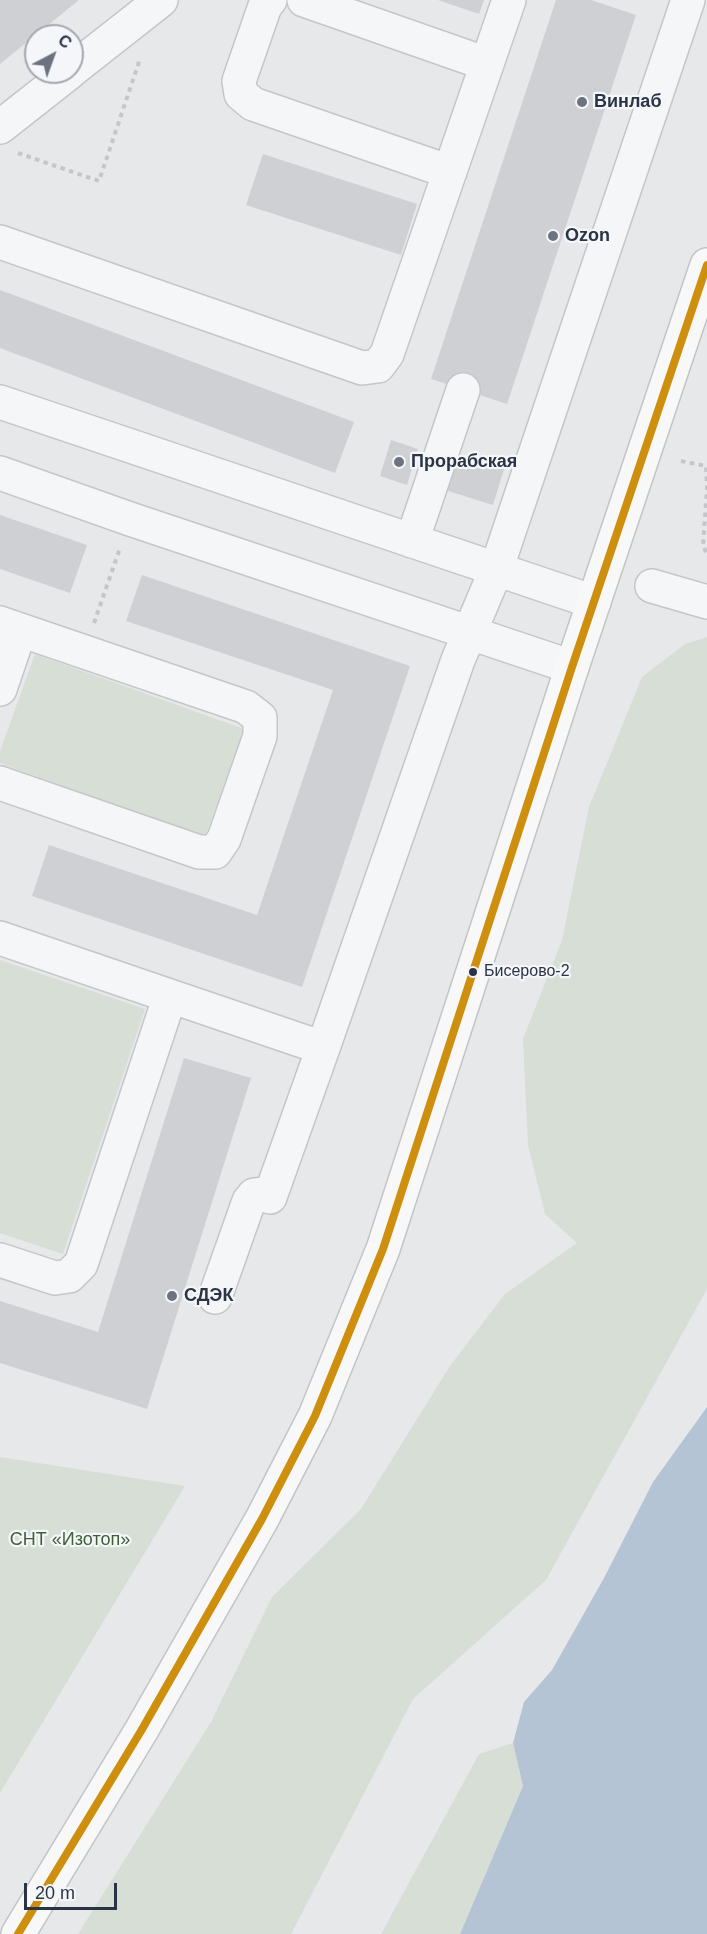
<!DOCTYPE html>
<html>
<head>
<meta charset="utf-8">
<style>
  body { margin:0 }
  #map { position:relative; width:707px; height:1934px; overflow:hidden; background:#e6e8ea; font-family:Helvetica,sans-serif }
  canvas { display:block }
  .north { position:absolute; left:24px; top:24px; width:60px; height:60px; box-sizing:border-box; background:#f4f6f9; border:2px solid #a4a8b1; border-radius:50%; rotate:41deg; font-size:16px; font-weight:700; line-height:24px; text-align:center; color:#2b3445 }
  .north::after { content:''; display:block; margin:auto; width:21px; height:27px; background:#6c737f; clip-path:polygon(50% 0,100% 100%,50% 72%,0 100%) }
  .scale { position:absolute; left:24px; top:1883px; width:93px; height:27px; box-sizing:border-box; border:3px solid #2b3445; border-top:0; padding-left:8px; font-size:18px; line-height:21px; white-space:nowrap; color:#2b3445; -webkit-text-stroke:4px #f4f6f9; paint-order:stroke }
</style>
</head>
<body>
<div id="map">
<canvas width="707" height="1934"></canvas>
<div class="north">С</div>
<div class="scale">20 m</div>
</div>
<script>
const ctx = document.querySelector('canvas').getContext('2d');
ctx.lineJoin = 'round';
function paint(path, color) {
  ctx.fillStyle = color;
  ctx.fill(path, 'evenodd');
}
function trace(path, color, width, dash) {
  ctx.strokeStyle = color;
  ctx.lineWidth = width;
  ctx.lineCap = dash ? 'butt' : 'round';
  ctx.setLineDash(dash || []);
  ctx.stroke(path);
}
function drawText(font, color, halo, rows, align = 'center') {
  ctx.font = font + ' Helvetica,sans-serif';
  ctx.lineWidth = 4.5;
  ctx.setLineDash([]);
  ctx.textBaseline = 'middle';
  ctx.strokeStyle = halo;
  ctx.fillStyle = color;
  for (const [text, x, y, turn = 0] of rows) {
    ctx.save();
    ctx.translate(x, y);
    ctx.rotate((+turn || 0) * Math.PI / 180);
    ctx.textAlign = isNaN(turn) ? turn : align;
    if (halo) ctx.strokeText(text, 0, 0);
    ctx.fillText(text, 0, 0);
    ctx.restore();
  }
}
const green = new Path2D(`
  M707 637V1289L546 1580 413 1699 291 1934H78L211 1722 272 1597 361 1509 450 1366 505 1294 577 1243 545 1214 528 1145 523 1039 562 940 589 807 642 677 685 644Z
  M35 654 244 729 205 837 0 763V751Z
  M0 960 145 1009 63 1254 0 1233Z
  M0 1457 185 1486 0 1793Z
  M513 1743 523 1786 460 1934H381L479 1754Z`);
const water = new Path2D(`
  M707 1407V1934H460L523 1786 513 1743 524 1702 552 1670 604 1578 653 1482Z`);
const building = new Path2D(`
  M0 0H79L0 64Z
  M438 0H484L479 14Z
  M556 0H591L636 15 507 404 431 379Z
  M263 154 417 204 401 255 246 205Z
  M0 290 354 422 335 473 0 348Z
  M391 440 418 449 407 485 380 476Z
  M456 454 504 469 493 505 445 490Z
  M0 515 87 545 70 593 0 569Z
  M142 575 410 666 302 987 32 896 49 845 257 915 333 690 126 621Z
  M184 1058 251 1078 147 1409 0 1363V1301L98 1332Z`);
const path = new Path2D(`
  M18 153 99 181 140 59
  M681 461 706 466 707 488 703 545 707 555
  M94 623 120 548`);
const minor = new Path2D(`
  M270 0 265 6 239 81 241 94 253 104 450 172
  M304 0 487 64
  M72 70 161 0
  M0 127 70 72
  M0 242 362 368 378 366 387 354 509 0
  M0 402 594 602
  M0 473 130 519 572 667
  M412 541 463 390
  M652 586 707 602
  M0 623 246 707 260 718V736L224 839 215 852H199L0 783
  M0 689 20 630
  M0 938 170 996
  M0 1260 55 1278 69 1276 81 1264 170 996 323 1048 458 660 496 570 688 0
  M215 1297 249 1201 254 1195 262 1194 270 1197 323 1048`);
const major = new Path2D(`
  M18 1934 141 1731 262 1519 315 1416 383 1249 572 667 707 265`);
const bus1 = new Path2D(`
  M18 1934 141 1731 262 1519 315 1416 383 1249 572 667 707 265`);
const markers = [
  [582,102,6,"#6c737f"],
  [553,236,6,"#6c737f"],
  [399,462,6,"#6c737f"],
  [473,972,5,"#2b3445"],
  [172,1296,6,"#6c737f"]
];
const busNames = [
  ["Бисерово-2",484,972]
];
const poiNames = [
  ["Винлаб",594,102],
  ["Ozon",565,236],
  ["Прорабская",411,462],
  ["СДЭК",184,1296]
];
const parkNames = [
  ["СНТ «Изотоп»",70,1540]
];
paint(green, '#d6ded6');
paint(water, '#b4c4d5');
paint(building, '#ced0d3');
trace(minor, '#c4c6c8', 36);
trace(major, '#c2c5c8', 36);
trace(path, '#c5c6ca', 4, [4.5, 4.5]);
trace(minor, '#f5f6f7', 33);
trace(major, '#f8f8f8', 33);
trace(bus1, '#ce8f0e', 8);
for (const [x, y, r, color] of markers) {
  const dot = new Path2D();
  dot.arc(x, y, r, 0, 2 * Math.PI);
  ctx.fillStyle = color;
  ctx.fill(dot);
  trace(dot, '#f4f6f9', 2);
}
drawText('16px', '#2b3445', '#f4f6f9', busNames, 'left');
drawText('bold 18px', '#2b3445', '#f4f6f9', poiNames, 'left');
drawText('18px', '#3f6138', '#f4f6f9', parkNames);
</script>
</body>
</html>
